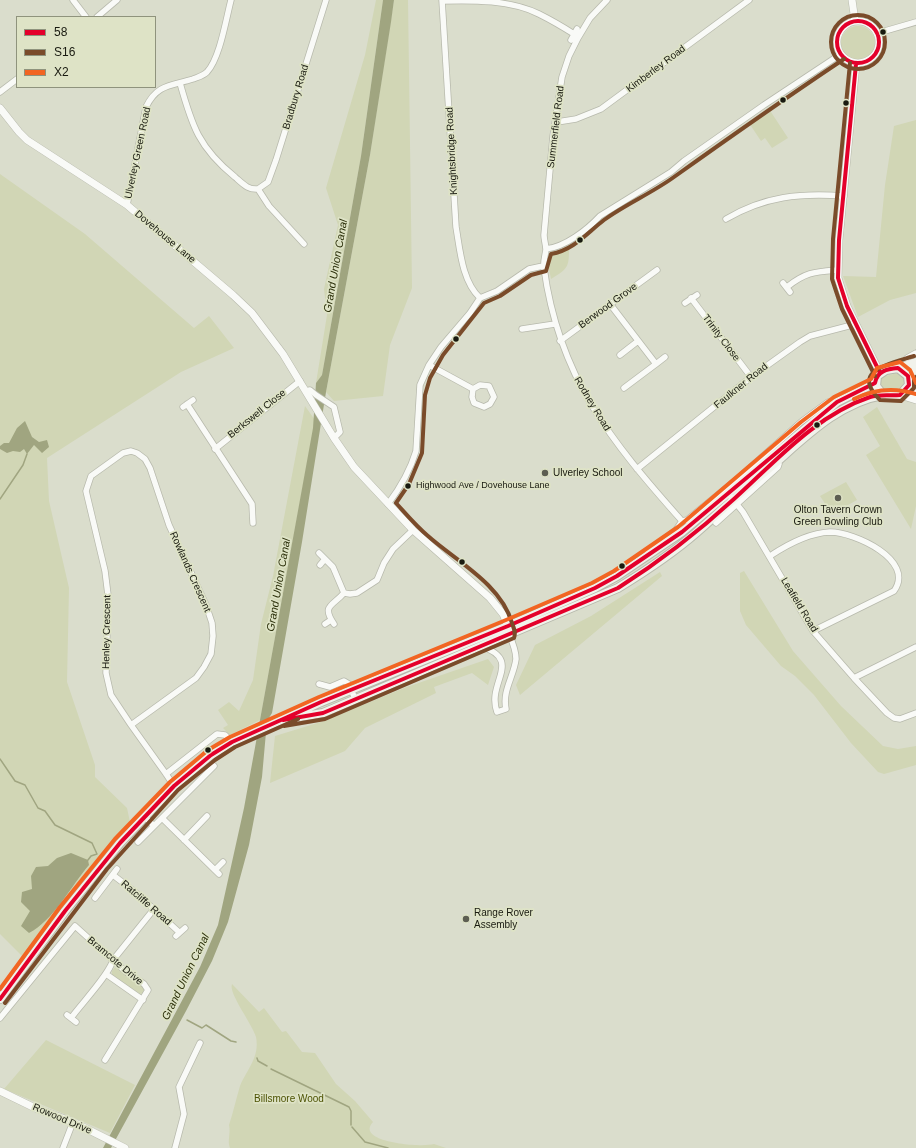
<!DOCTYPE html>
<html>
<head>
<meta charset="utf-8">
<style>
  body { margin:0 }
  #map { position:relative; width:916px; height:1148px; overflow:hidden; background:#daddcc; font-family:Arial,sans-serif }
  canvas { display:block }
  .legend { position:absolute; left:16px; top:16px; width:140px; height:72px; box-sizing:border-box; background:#dee3c6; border:1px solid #8f937d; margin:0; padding:5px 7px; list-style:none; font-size:12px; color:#191a10 }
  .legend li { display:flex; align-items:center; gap:8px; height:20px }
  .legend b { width:20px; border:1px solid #8f937d }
</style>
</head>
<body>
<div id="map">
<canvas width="916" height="1148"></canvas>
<ul class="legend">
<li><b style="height:5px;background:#e4002b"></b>58</li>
<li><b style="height:5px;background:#7a4b2a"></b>S16</li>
<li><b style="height:5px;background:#f26522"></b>X2</li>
</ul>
</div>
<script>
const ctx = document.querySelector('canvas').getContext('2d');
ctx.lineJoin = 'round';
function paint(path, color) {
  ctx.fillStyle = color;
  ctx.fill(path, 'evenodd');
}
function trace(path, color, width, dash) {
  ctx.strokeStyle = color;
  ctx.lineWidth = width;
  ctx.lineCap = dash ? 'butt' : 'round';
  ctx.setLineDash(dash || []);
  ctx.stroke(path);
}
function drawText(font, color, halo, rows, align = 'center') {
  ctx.font = font + ' Arial,sans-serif';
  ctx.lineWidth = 3.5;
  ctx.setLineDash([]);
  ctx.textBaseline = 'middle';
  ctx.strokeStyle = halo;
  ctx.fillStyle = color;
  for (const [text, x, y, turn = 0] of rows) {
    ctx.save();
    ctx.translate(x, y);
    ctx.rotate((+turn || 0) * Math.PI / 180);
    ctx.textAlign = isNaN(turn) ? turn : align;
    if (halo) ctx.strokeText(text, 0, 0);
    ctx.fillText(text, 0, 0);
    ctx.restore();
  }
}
const green = new Path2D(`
  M376 0H383L361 156 322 375 316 383 327 315 324 289 338 225 326 188 365 55Z
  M394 0H408L412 288 390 345 383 396 334 401 326 392 370 155Z
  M841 43a17 17 0 1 1 34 0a17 17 0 1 1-34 0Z
  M769 109 788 138 772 148 765 138 761 141 749 123Z
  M916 120V293L890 300 858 317 843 276 876 277 885 185 894 126Z
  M0 174 85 234 194 328 209 316 234 348 181 372 47 458 49 501 69 588 67 682 95 765V777L127 808 131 827 25 959 0 934Z
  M569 246C569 267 569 268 551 279L548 264 551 255Z
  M898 373 904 377V386L898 390 883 389 880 382 881 377Z
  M305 406 315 420 260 720 230 735 223 728 228 725 218 710 229 702 239 711 253 680 261 624 273 576Z
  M877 407 907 459 916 462V506L911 529 866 455 880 446 863 417Z
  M846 482 857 500 832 514 820 496Z
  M744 571 793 651 841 706 883 746 898 749 916 746V765L884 774 878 772 851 743 814 695 795 676 781 666 746 625 740 611V573Z
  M660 572 662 576 520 695 516 685 535 645 591 616Z
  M488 659 494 667 488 685 472 673 434 687 436 693 365 728 345 751 270 783 275 736 324 721 404 688Z
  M115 967H118L144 987 145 993 140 994 112 975V971Z
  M232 984 259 1012 264 1008 282 1032 286 1031 302 1052 315 1053 336 1084 355 1101 373 1122C354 1142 421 1148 434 1144L446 1148H230C227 1141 231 1133 229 1125 233 1113 236 1099 240 1086 247 1069 260 1057 256 1037 253 1025 228 993 232 984Z
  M46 1040 135 1085 110 1133 4 1089Z`);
const water = new Path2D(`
  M383 0H394L391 22 370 155 326 392 302 542 272 713 267 721 262 777 249 845 228 922 212 961 186 1011 111 1148H103L200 967 218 925 244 808 313 428 316 383 322 375 361 156Z
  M25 421 32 437 39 442 47 440 49 447 42 453 34 445 27 454 24 449 20 452 13 451 7 453 0 449V446L4 443H9L17 428Z
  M71 853 88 860 89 865C71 886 53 921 29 933L21 926 30 911 21 902 22 892 32 889 31 876 36 867 48 866 57 858Z`);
const stream = new Path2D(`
  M0 499 23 465 27 454
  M0 759 15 781 25 785 38 808 45 811 55 825 92 843 97 854 91 856 88 860
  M187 1020 202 1028 206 1025 231 1041 236 1042
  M257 1058 258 1061 267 1066
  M271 1069 349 1107 351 1111V1125
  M352 1127 365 1142 388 1148`);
const minor = new Path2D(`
  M73 0 86 17
  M442 0 456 227C460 250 462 281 480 298
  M607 0 590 18 578 38 569 56 562 77 553 136 544 235C544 240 546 245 546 250 545 256 543 262 544 268 559 378 611 441 682 521
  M442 1C473 0 511 0 539 14 551 20 563 27 574 34
  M97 17 117 0
  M878 33 916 22
  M571 40 577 29
  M180 83C192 126 199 148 235 177 243 184 248 190 258 189L269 206 304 244
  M0 92 17 79
  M557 122 576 119 601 109 749 0
  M258 189 268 182 276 160 326 0
  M127 205 146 107C157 84 171 86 193 79 198 77 203 76 207 72 220 58 226 19 231 0
  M726 219C765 196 800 193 844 196
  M546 249C565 247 587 230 600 216L671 172 684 161 764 105 841 54
  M783 283 790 292
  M787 287C806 272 814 272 838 270
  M691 298 751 377
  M685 303 697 295
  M610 304 656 364 624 388
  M522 329 555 324
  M560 341 657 270
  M620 355 638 341
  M907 358 916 353
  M656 364 665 357
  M429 365 473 389 480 385 489 386 494 397 490 404 484 407 474 403 472 397 473 389
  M306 391 310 390 316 395 334 407 340 432 334 438
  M187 404 252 504 253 523
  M183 407 193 400
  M215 449 300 381
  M637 469 751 377 800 342 810 336 856 324
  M731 497 743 512 813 631 854 678 887 713 894 718 900 719 916 713
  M388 504C400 488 410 471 416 451L420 385 429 365 441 347 470 313 480 298 497 291 529 269 543 266
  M716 523 778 467 779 464 776 462
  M648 551 676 530 682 521 687 520 736 480 801 422 828 402H837
  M319 553 333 567 344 593
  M770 556C788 544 808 533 830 532 854 532 916 560 894 591L813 631
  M320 565 325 559
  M325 624 331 620
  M334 624C321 605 333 606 344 593L350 594 357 593 377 580 384 563 393 549 413 530
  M481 646C524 661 486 682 497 712L506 709C502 691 514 676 516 659 516 650 512 641 509 634
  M854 678 916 647
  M319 684 330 687 344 681 349 684 355 699
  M131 725 196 678 204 667 211 654 213 636 212 623 206 605 169 525 150 468 145 459 137 453 131 451 123 453 91 476 86 491 105 571 108 595 106 673 111 695 131 725 166 774 174 786
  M166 774 217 734 225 735 232 742
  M145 817 154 826
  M162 818 219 874
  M184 840 207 816
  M138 842 214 766
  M215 870 223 862
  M113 875 135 892 179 932
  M95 898 117 869
  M176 936 185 928
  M106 974 143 1000
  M67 1015 76 1022
  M0 1018 75 926 125 971 144 984 148 990 105 1060
  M71 1018C81 1004 109 975 113 960L154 909
  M63 1148 73 1122
  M175 1148 184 1114 179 1087 200 1043`);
const tertiary = new Path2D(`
  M852 0 855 21
  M837 42a21 21 0 1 1 42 0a21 21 0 1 1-42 0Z
  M856 64 839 240 838 278 847 306 880 373
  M0 108 19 132 27 140 127 205 233 295 252 313 283 354 334 438 354 467 413 530 490 598 503 614 508 626
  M909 385 916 394
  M900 395 916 400
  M0 1091 35 1108 73 1122 125 1148`);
const secondary = new Path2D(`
  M898 368 908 376 909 385 900 395H883L876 386 877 376 886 370Z
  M898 368 916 362
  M908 376 916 369
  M293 718 323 713 618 588C646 571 673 553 697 532 722 510 747 487 772 466 804 438 839 402 883 395
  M0 999 65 911 120 843 174 786 211 755 232 742 321 702 508 626 595 588 617 576 682 532 837 402 875 383`);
const bus1 = new Path2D(`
  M837 42a21 21 0 1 1 42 0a21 21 0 1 1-42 0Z
  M856 64 839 240 838 278 847 306 880 373
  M0 999 65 911 120 843 174 786 211 755 232 742 321 702 508 626 595 588 617 576 682 532 837 402 875 383C877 371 887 369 898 368L908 376 909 385 900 395C890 396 879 394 870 397 816 415 775 462 734 499 698 532 659 562 618 588L323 713 283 720`);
const bus2 = new Path2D(`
  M831 42a27 27 0 1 1 54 0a27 27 0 1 1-54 0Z
  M850 63 833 239 832 279 842 309 875 376
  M914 356C892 363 849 370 880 400L901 401 914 388V378L916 377
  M284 726 325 719 514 638C516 633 514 628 512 623 501 584 456 561 428 536 416 526 406 514 396 503L409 484 422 453 425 395 430 378 443 355 484 303 500 296 531 275 546 271 551 254C574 250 587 233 604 220 626 204 652 193 674 177 730 137 787 97 844 59
  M5 1003 107 869 178 790 215 760 235 747 298 719`);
const bus3 = new Path2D(`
  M854 399C874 389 894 387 916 394
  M0 989 60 907 115 839 170 782 208 750 230 737 319 697 506 620 592 583 614 571 678 527 801 422 834 397 871 379 877 368 900 362 910 370 916 383`);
const markers = [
  [883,32,3.5,"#191a10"],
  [783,100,3.5,"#191a10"],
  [846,103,3.5,"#191a10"],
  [580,240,3.5,"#191a10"],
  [456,339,3.5,"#191a10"],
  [817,425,3.5,"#191a10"],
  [545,473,4,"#5d5e52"],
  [408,486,3.5,"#191a10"],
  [838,498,4,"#5d5e52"],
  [462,562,3.5,"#191a10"],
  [622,566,3.5,"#191a10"],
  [208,750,3.5,"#191a10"],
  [466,919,4,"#5d5e52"]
];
const busNames = [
  ["Highwood Ave / Dovehouse Lane",416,486]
];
const streetNames = [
  ["Kimberley Road",656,69,-37],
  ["Bradbury Road",296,97,-73],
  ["Summerfield Road",556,127,-83],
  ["Knightsbridge Road",452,151,-93],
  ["Ulverley Green Road",138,153,-78],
  ["Dovehouse Lane",165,237,40],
  ["Berwood Grove",608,306,-36],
  ["Trinity Close",721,338,53],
  ["Faulkner Road",741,386,-39],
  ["Rodney Road",592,404,59],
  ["Berkswell Close",257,414,-39],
  ["Rowlands Crescent",190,572,66],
  ["Leafield Road",799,605,59],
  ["Henley Crescent",107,632,-89],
  ["Ratcliffe Road",146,903,41],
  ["Bramcote Drive",115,961,40],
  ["Rowood Drive",62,1119,23]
];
const poiNames = [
  ["Ulverley School",553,473],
  ["Olton Tavern Crown",838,510,"center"],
  ["Green Bowling Club",838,522,"center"],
  ["Range Rover",474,913],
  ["Assembly",474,925]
];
const parkNames = [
  ["Billsmore Wood",289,1099]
];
const waterNames = [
  ["Grand Union Canal",336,266,-80],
  ["Grand Union Canal",279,585,-80],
  ["Grand Union Canal",186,977,-64]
];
paint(green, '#d1d6b5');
paint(water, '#a0a580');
trace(stream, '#a0a580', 1.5);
trace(minor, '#b7b9ac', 7);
trace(tertiary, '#b7b9ac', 8);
trace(secondary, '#b7b9ac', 10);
trace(minor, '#f9faf7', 5.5);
trace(tertiary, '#f9faf7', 7);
trace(secondary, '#f1f2eb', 8);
trace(bus1, '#e4002b', 4);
trace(bus2, '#7a4b2a', 4);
trace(bus3, '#f26522', 4);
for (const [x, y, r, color] of markers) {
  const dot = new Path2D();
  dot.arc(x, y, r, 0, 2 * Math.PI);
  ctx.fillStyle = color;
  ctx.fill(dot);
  trace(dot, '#dee3c6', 1.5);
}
drawText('9px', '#191a10', '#dee3c6', busNames, 'left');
drawText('10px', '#191a10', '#dee3c6', streetNames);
drawText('10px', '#191a10', '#dee3c6', poiNames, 'left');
drawText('10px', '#4d5304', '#dee3c6', parkNames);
drawText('italic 11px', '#2b2f09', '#dee3c6', waterNames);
</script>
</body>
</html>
